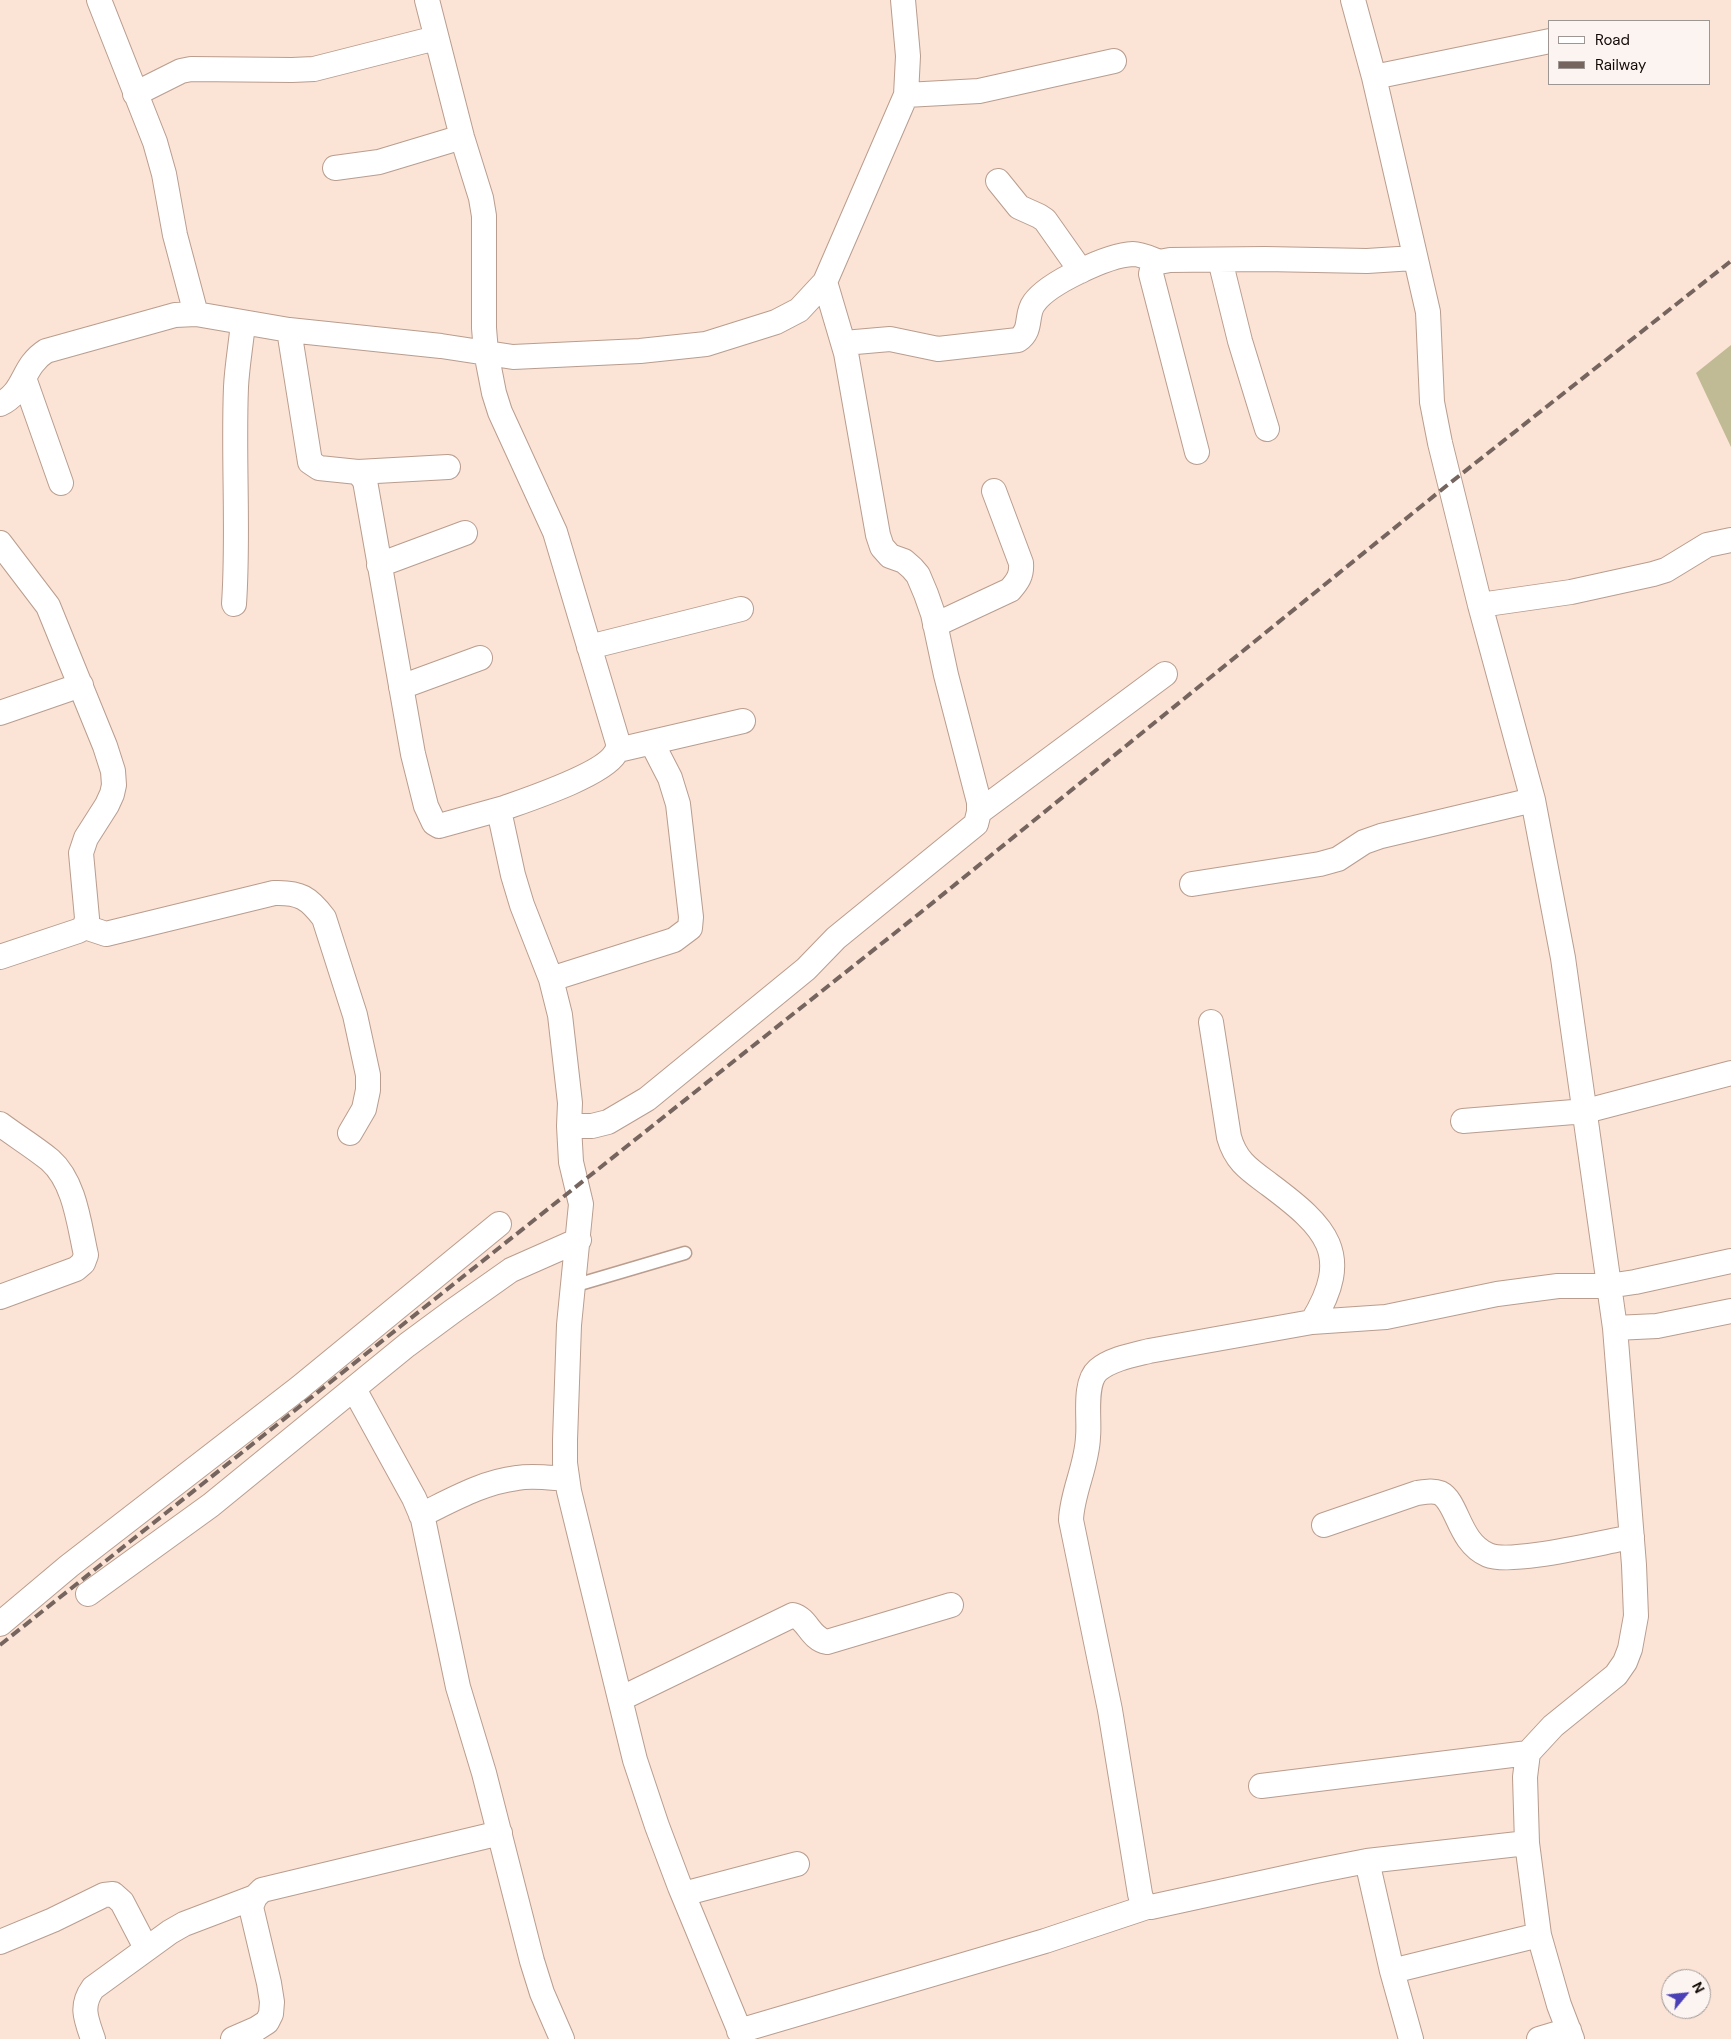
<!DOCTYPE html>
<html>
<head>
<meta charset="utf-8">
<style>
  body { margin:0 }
  #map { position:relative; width:1731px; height:2039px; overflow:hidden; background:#fbe3d6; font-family:"DM Sans",sans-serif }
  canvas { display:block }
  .legend { position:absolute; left:1548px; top:20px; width:162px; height:65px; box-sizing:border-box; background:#fbf4f1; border:1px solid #9e9693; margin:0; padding:6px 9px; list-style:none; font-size:15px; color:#130905 }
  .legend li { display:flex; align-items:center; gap:10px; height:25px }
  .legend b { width:25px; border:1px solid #9e9693 }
  .north { position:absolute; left:1661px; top:1969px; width:50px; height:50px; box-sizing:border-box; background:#fbf4f1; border:1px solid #9e9693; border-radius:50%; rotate:62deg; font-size:14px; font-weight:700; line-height:20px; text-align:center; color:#130905 }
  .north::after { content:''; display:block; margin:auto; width:18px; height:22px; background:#4b3fb6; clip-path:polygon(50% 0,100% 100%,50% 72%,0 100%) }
</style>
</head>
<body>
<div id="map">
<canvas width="1731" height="2039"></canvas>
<ul class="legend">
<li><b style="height:6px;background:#fff"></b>Road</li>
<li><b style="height:6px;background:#75655e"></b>Railway</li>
</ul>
<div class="north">N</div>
</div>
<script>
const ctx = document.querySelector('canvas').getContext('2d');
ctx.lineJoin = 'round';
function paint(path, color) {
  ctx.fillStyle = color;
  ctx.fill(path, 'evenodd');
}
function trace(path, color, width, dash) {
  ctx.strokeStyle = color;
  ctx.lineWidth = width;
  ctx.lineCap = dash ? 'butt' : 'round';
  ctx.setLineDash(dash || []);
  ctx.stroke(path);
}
const green = new Path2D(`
  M1731 345V447L1696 373Z`);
const lane = new Path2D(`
  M573 1286 685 1253`);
const street = new Path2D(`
  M99 0 155 142 164 174 175 235 196 314
  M427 0 462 137 481 198 484 216V328L486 352 494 393 500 412 555 532 618 743C618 747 618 751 615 754 602 775 529 799 504 808L500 815 513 875 522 905 551 979 560 1015 570 1103 569 1126 571 1162 581 1204 569 1325 565 1440V1463L569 1491 635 1760 657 1826 680 1887 743 2039
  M1353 0 1374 77 1428 312 1432 402 1440 443 1480 605 1533 800 1563 958 1615 1328 1634 1565 1636 1616 1630 1649 1625 1662 1616 1675 1553 1726 1528 1753 1525 1777 1527 1843 1539 1935 1559 2005 1572 2039
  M1374 77 1550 41
  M135 94 181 71 191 69 292 70 314 69 436 38
  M906 95 979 91 1114 61
  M335 168 379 162 462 137
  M998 181 1019 207 1039 216 1045 220 1081 271
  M1220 260 1240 341 1267 429
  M289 330 310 462 319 468 358 472 365 481 413 754 426 806 434 823 439 826 504 808
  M844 343 890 339 938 349 1018 340C1033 330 1025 315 1034 303 1048 283 1108 255 1133 254 1142 254 1151 259 1159 262
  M24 378 61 483
  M0 404C26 392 21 367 46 351L175 315 196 314 289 330 441 346 513 357 640 351 706 344 776 322 799 310 825 282 906 95 908 56 903 0
  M1197 452 1151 274 1153 266 1159 262 1170 260 1265 259 1367 261 1414 258
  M358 472 448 467
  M0 543 48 606 105 746 113 771 114 785 112 794 107 805 86 838 81 853 87 918 85 927 78 931 0 957
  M379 565 465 533
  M234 604C239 532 233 459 236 387 237 366 241 344 243 323
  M1480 605 1571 592 1653 574 1666 570 1707 545 1731 540
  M935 625 1010 590C1018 581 1022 575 1021 563L994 491
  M589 647 741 609
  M401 687 480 658
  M0 713 81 685
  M618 750 743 721
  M979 812 1165 674
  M1192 884 1320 864 1338 859 1364 842 1381 836 1533 800
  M85 927 106 934 274 893C300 892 309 898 324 918L355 1015 368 1075V1090L364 1109 350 1133
  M551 979 674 940 690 928 691 917 678 804 670 778 652 743
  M1211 1022 1229 1137C1236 1162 1250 1170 1270 1185 1326 1227 1354 1254 1312 1322
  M1463 1121 1586 1111 1731 1073
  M0 1124C16 1136 34 1147 50 1160 75 1182 79 1224 86 1255L83 1263 76 1269 0 1297
  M569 1126H592L608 1122 647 1099 806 969 836 938 976 824 979 812V802L946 675 933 614 926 594 918 575 912 568 904 561 890 556 882 547 878 535 846 353 825 282
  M1615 1328 1657 1326 1731 1311
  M354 1389 414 1498 423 1519 458 1687 484 1773 532 1961 542 1993 562 2039
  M421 1515C452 1500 483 1482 517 1478 533 1475 551 1478 567 1479
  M1324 1525 1417 1493C1424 1492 1433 1490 1440 1493 1458 1502 1458 1542 1488 1555 1512 1565 1602 1542 1632 1537
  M88 1594 211 1505 407 1345 453 1311 511 1270 579 1240
  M0 1624 69 1566 299 1388 499 1224
  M620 1699 793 1615C808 1619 810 1639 827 1642L951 1605
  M1261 1786 1528 1753
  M1527 1843 1367 1861 1316 1871 1151 1907 1143 1904 1140 1894 1110 1710 1071 1520C1072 1492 1087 1466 1088 1437 1090 1420 1083 1383 1098 1370 1111 1359 1133 1355 1149 1351L1312 1322 1386 1317 1497 1294 1558 1286H1608L1635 1282 1731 1261
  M1367 1861 1392 1971 1411 2039
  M683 1894 797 1864
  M0 1942 53 1920 104 1895 113 1894 122 1902 146 1948
  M1392 1971 1539 1935
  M739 2031 1045 1941 1147 1907
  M93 2039C86 2019 80 2006 93 1988L170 1932 184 1924 255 1897
  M233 2039 256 2029 267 2022 271 2014 272 2002 269 1983 251 1907 255 1897 262 1890 500 1833
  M1539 2039 1569 2030`);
const rail = new Path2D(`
  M0 1645 920 913 1445 487 1731 261`);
paint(green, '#c0bb94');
trace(lane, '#b99d8e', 15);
trace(street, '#b99d8e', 26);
trace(lane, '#fff', 12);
trace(street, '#fff', 24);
trace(rail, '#75655e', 4, [10, 5]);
</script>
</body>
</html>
